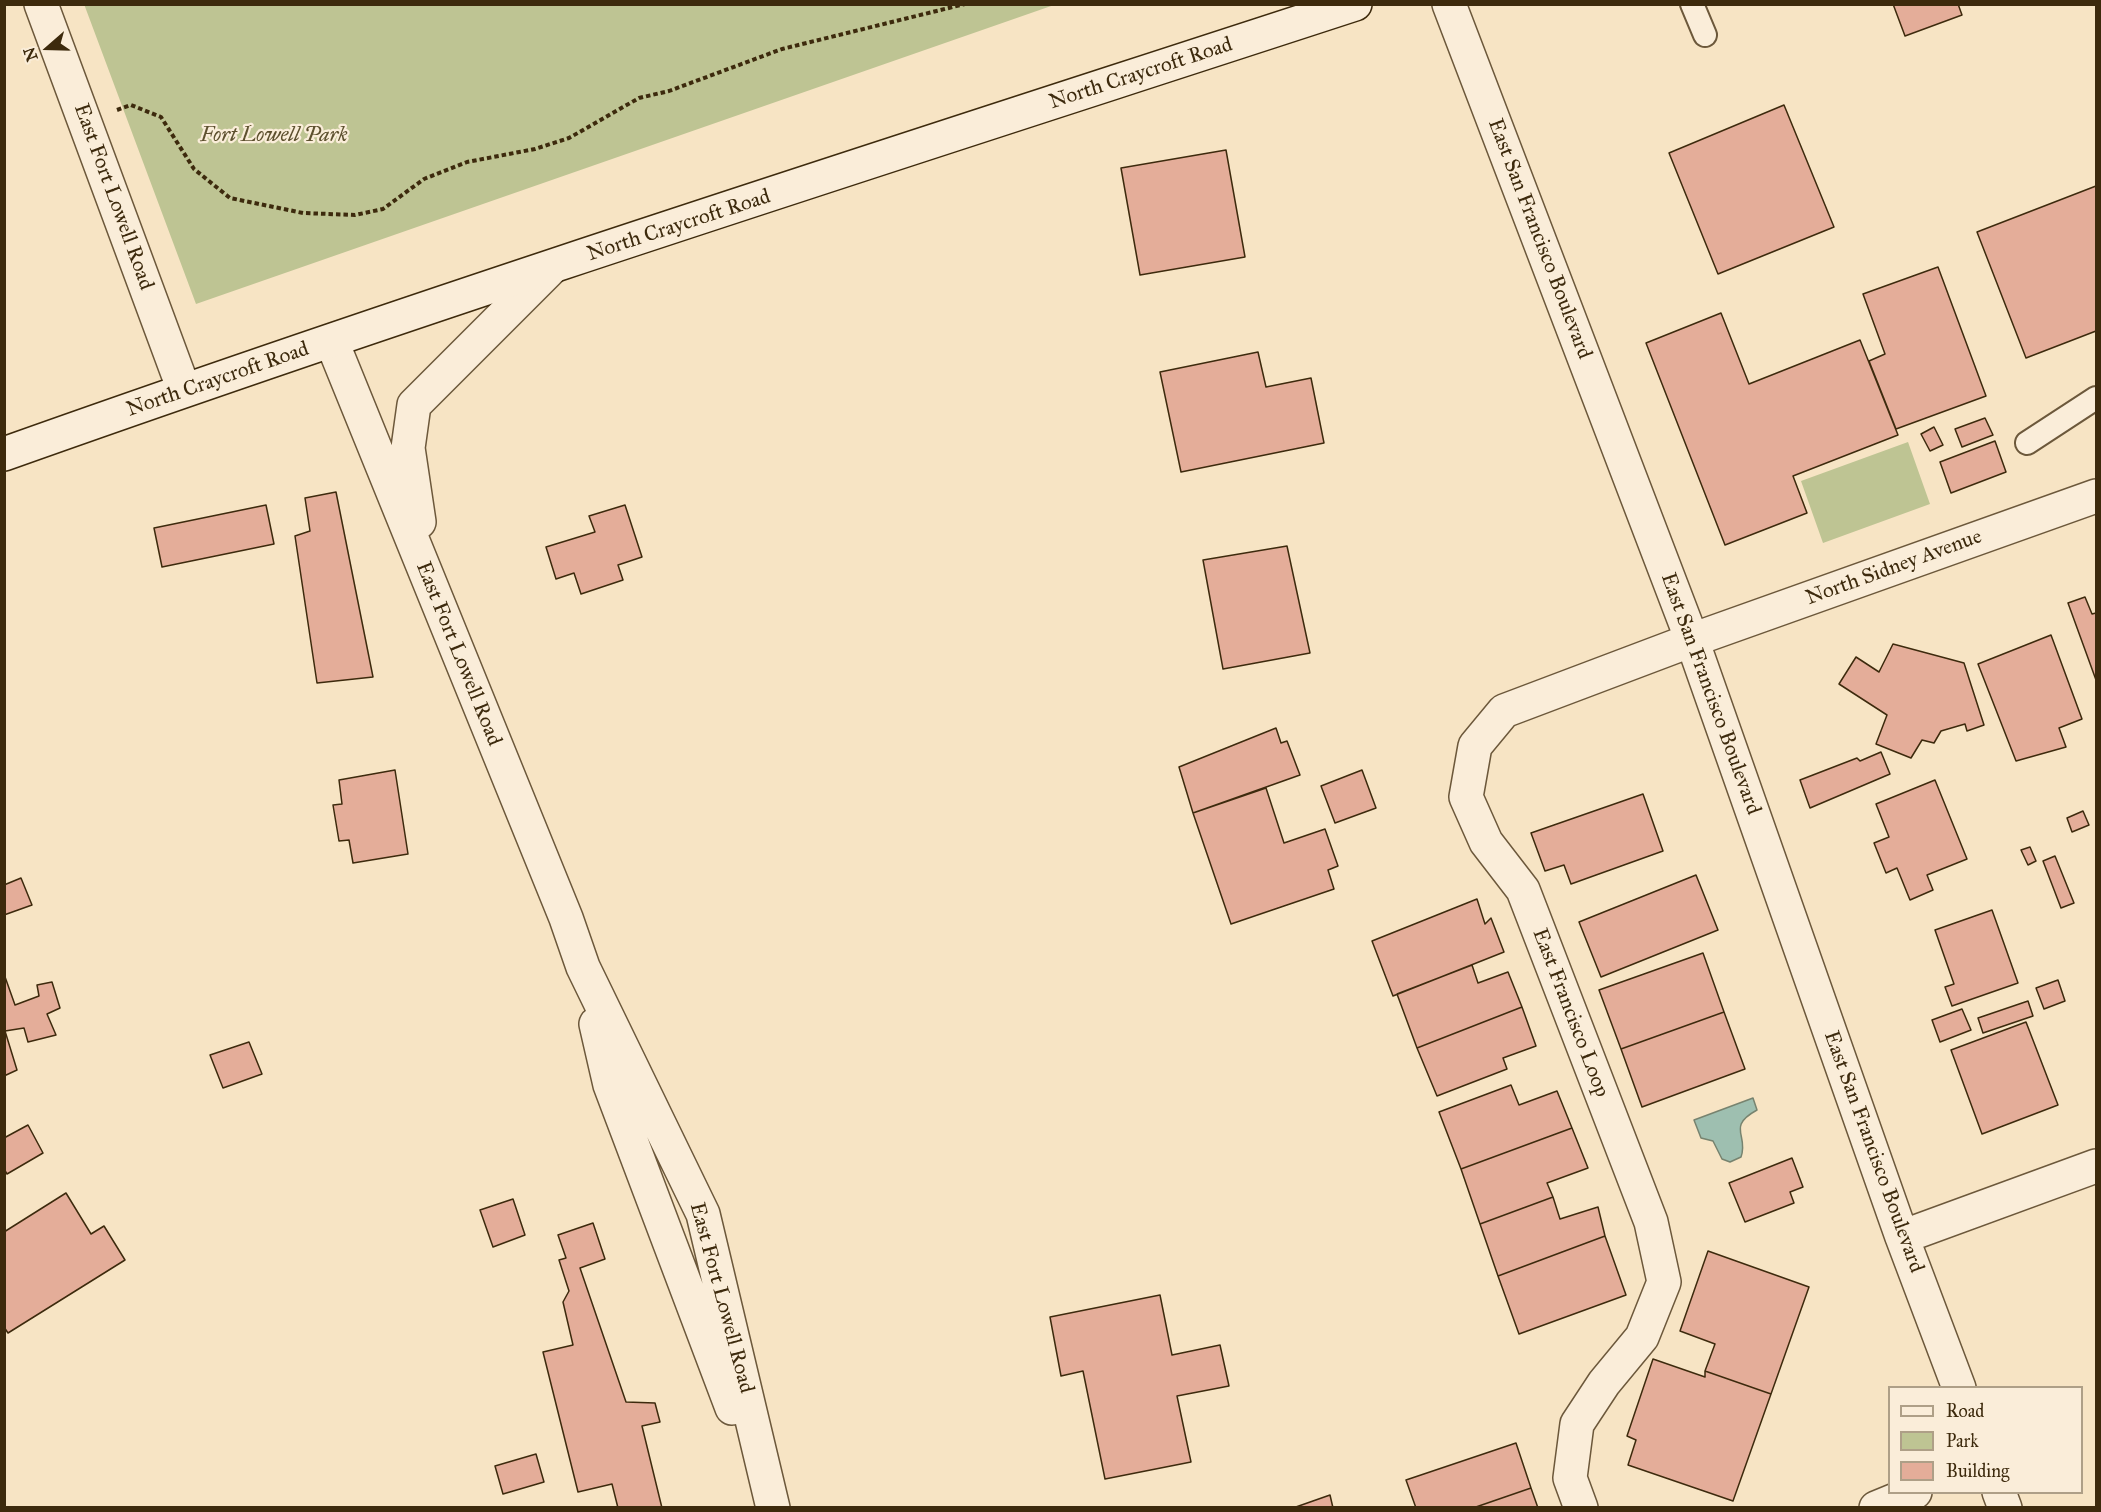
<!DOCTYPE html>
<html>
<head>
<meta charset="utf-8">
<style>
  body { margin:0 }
  #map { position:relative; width:2101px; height:1512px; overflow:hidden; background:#f7e4c4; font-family:"IM FELL Great Primer",serif }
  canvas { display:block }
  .frame { position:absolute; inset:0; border:6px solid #3d2a0d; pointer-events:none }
  .legend { position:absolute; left:1888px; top:1386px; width:195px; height:108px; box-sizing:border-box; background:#faedd9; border:2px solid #ae9f87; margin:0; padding:8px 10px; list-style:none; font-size:18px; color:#3d2a0d }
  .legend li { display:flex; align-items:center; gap:12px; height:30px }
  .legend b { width:30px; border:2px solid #ae9f87 }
  .north { position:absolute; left:18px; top:18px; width:60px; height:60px; -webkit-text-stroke:4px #faedd9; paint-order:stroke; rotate:250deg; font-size:16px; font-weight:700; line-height:24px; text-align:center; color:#3d2a0d }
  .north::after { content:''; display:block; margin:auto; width:21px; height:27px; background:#3d2a0d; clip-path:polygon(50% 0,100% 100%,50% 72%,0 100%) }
</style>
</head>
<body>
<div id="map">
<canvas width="2101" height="1512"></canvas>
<div class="frame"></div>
<ul class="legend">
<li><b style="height:8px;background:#faedd9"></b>Road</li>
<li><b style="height:16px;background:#bec493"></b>Park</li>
<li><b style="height:16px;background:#e4ad99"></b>Building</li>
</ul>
<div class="north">N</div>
</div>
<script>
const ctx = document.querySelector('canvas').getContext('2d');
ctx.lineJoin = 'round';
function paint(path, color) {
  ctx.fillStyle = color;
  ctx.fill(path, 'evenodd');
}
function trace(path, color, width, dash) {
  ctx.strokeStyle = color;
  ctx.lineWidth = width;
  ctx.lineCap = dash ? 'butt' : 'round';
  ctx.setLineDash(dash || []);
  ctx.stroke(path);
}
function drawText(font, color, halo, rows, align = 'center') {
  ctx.font = font + ' "IM FELL Great Primer",serif';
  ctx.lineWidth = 4.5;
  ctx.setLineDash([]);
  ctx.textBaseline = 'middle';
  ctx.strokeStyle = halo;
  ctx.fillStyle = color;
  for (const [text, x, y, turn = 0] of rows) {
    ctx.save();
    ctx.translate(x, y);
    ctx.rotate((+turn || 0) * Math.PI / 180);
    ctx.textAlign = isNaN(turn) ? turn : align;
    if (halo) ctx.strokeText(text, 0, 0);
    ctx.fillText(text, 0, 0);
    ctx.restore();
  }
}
const green = new Path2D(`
  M84 4H1054V5L196 304Z
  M1908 442 1930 504 1823 543 1801 481Z`);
const water = new Path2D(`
  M1753 1098 1757 1110C1726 1127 1749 1135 1741 1157L1730 1162 1722 1159 1713 1141 1701 1138 1694 1120Z`);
const building = new Path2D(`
  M1893 4H1958L1962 15 1905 36Z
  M1784 105 1834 227 1718 274 1669 153Z
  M1226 150 1245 257 1140 275 1121 168Z
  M2096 186V331L2026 358 1977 232Z
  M1938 267 1986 396 1896 429 1869 361 1885 354 1863 294Z
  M1721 313 1749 384 1860 340 1898 435 1793 476 1807 513 1725 545 1646 343Z
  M1258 352 1266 387 1311 378 1324 443 1181 472 1160 372Z
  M1985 418 1993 435 1962 447 1955 429Z
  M1934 427 1943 445 1930 451 1921 434Z
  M1995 441 2006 472 1951 493 1940 462Z
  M336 492 373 677 317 683 295 536 310 531 305 498Z
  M266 505 274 544 162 567 154 528Z
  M625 505 642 557 618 565 623 580 581 594 574 573 556 579 546 547 595 532 589 516Z
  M1287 546 1310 653 1223 669 1203 560Z
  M2085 597 2092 614 2096 613V680L2068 603Z
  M2051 635 2082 719 2059 728 2066 747 2016 761 1978 664Z
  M1893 644 1964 663 1984 725 1967 731 1965 724 1941 731 1934 743 1922 740 1911 758 1876 744 1887 715 1839 684 1856 657 1879 672Z
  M1276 728 1281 743 1287 741 1300 775 1193 813 1179 767Z
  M1881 752 1890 774 1810 808 1800 780 1857 758 1860 761Z
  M395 770 408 854 353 863 349 840 339 841 333 805 342 804 339 780Z
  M1362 770 1376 808 1335 823 1321 786Z
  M1935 780 1967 859 1927 875 1933 890 1910 900 1897 868 1886 873 1874 843 1889 837 1876 804Z
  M1266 788 1284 843 1325 829 1338 866 1328 870 1334 889 1231 924 1193 813Z
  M1643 794 1663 851 1571 884 1564 865 1545 871 1531 833Z
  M2083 811 2089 825 2072 832 2067 818Z
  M2030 847 2036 861 2028 865 2021 850Z
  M2055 856 2074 903 2061 908 2043 861Z
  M1696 875 1718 930 1601 977 1579 922Z
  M21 878 32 905 4 915V885Z
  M1477 899 1485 924 1491 918 1504 952 1393 996 1372 941Z
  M1992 910 2018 983 1952 1006 1945 987 1954 984 1935 930Z
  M1703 953 1724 1012 1621 1049 1599 990Z
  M1472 965 1478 983 1508 972 1522 1007 1417 1048 1397 994Z
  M4 974 15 1005 39 996 37 985 52 982 60 1008 47 1014 56 1035 28 1042 24 1028 5 1031 17 1070 4 1076Z
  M2058 980 2065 1001 2044 1009 2036 988Z
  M2028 1001 2033 1016 1983 1033 1978 1018Z
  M1522 1007 1536 1046 1503 1058 1507 1069 1437 1096 1417 1048Z
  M1962 1009 1971 1030 1940 1042 1932 1020Z
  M1724 1012 1745 1069 1642 1107 1621 1049Z
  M2026 1022 2058 1105 1982 1134 1951 1050Z
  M249 1042 262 1074 223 1088 210 1055Z
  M1511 1085 1519 1105 1557 1091 1572 1128 1461 1169 1439 1112Z
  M28 1125 43 1153 7 1174 4 1169V1138Z
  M1572 1128 1588 1168 1547 1183 1553 1197 1480 1224 1461 1169Z
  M1792 1158 1803 1187 1790 1192 1794 1203 1745 1222 1729 1183Z
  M66 1193 91 1234 104 1226 125 1260 8 1333 4 1327V1232Z
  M1553 1197 1560 1219 1598 1207 1605 1236 1498 1276 1480 1224Z
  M513 1199 525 1235 493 1247 480 1210Z
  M593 1223 605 1259 580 1268 626 1402 655 1403 660 1422 642 1426 662 1508H618L612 1484 578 1492 543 1352 573 1345 563 1302 569 1291 559 1260 566 1258 558 1235Z
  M1605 1236 1626 1295 1519 1334 1498 1276Z
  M1708 1251 1809 1287 1771 1394 1705 1371 1715 1344 1680 1331Z
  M1160 1295 1172 1355 1220 1345 1229 1386 1177 1396 1191 1462 1105 1479 1083 1371 1061 1376 1050 1317Z
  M1653 1359 1705 1377V1371L1771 1394 1733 1501 1628 1465 1636 1440 1627 1436Z
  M1516 1443 1531 1488 1473 1508H1416L1406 1480Z
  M536 1454 544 1482 503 1494 495 1466Z
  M1531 1488 1538 1508H1473Z
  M1330 1495 1333 1508H1293Z`);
const path = new Path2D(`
  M117 110 131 105 161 117 194 169 230 198 303 213 355 215 383 209 424 179 467 162 535 149 569 138 639 98 669 91 782 49 965 4`);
const service = new Path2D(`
  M1692 4 1705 35
  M2027 443 2096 398`);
const minor = new Path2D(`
  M41 4 184 390
  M1449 4 1692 640 1902 1237 1959 1388
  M1902 1237 2096 1166
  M1999 1492 2005 1508
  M1581 1508 1570 1478 1577 1424 1604 1383 1642 1337 1664 1282 1651 1222 1523 890 1486 842 1466 797 1475 746 1504 711 1692 640 2096 496
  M1876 1508 1915 1492`);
const tertiary = new Path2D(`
  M332 342 566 918 583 967 703 1214 773 1508
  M419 522 408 448 414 405 550 269
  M596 1024 610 1085 732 1408`);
const secondary = new Path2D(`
  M4 454C451 295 904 151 1355 4`);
const streetNames = [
  ["North Craycroft Road",1141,74,-18],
  ["East Fort Lowell Road",113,197,70],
  ["North Craycroft Road",679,226,-18],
  ["East San Francisco Boulevard",1539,239,69],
  ["North Craycroft Road",218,380,-19],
  ["North Sidney Avenue",1894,568,-20],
  ["East Fort Lowell Road",458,654,68],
  ["East San Francisco Boulevard",1710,694,70],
  ["East Francisco Loop",1570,1013,69],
  ["East San Francisco Boulevard",1873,1152,70],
  ["East Fort Lowell Road",721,1298,75]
];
const parkNames = [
  ["Fort Lowell Park",274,136]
];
paint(green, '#bec493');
paint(water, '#9ebfb0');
trace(water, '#77836f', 1.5);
paint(building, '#e4ad99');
trace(building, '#3d2a0d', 1.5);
trace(service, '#6c583b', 26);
trace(minor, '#6c583b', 36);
trace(tertiary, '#6c583b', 36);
trace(secondary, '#3d2a0d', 36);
trace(path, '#3d2a0d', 4, [4.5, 3]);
trace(service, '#faedd9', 22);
trace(minor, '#faedd9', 33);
trace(tertiary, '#faedd9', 33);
trace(secondary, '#faedd9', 33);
drawText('21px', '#3d2a0d', '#faedd9', streetNames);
drawText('italic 21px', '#5d502e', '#faedd9', parkNames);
</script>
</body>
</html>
